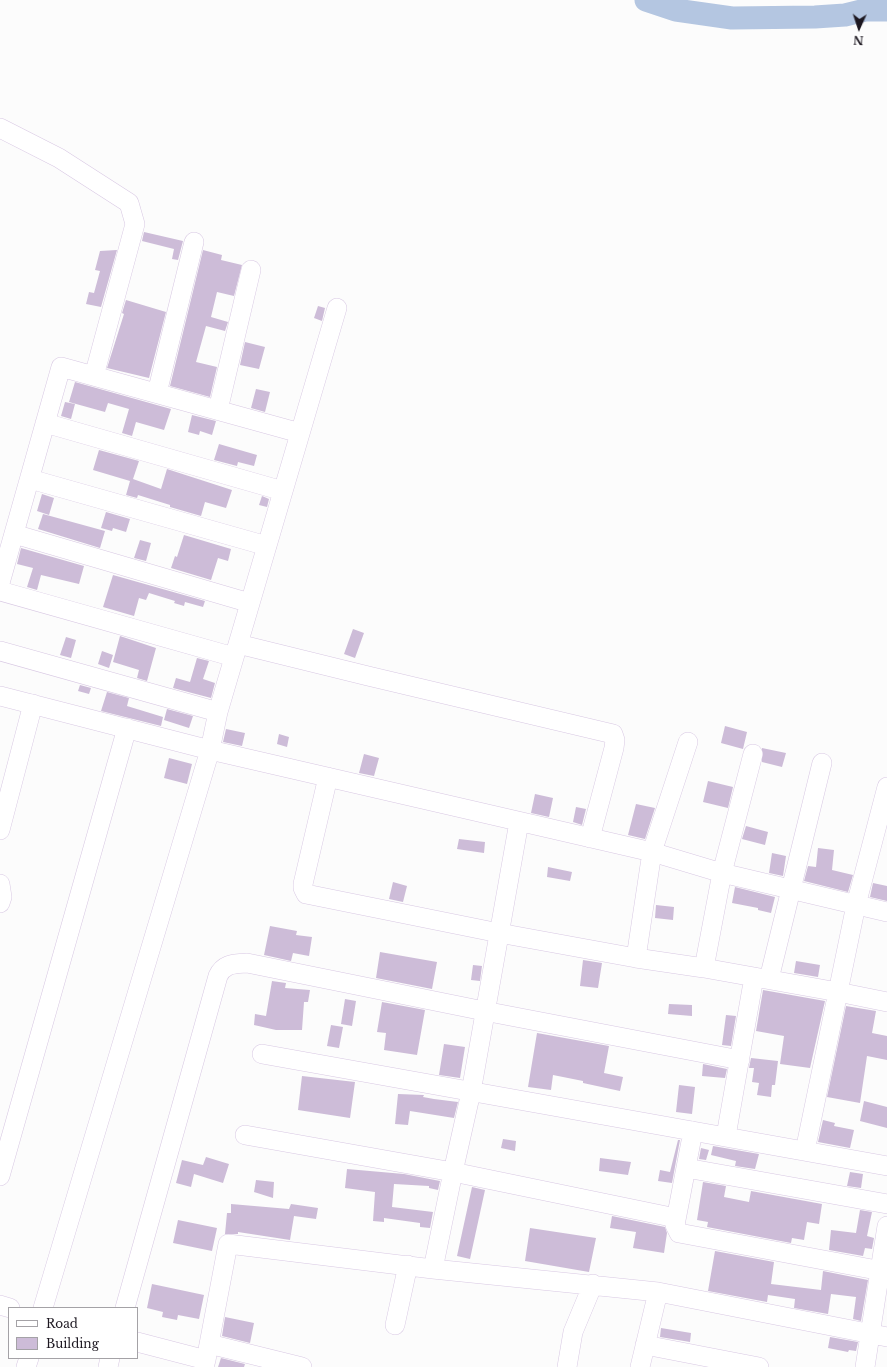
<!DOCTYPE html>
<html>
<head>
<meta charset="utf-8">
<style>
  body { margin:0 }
  #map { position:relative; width:887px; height:1367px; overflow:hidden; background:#fcfcfc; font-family:"Libre Baskerville",serif }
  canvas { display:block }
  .legend { position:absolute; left:8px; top:1307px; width:130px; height:52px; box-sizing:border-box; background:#fff; border:1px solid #a4a2a6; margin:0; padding:5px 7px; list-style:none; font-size:12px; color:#1c1720 }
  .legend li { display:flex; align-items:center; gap:8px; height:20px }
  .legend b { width:20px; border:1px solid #a4a2a6 }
  .north { position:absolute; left:839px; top:8px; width:40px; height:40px; -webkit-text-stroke:3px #fff; paint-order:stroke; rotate:183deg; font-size:11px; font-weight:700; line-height:16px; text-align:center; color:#1c1720 }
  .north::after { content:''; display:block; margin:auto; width:14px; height:18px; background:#1c1720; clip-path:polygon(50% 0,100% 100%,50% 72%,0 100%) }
</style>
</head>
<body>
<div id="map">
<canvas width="887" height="1367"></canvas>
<ul class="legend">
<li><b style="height:5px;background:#fff"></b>Road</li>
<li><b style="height:11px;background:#cdbcd8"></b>Building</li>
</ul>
<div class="north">N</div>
</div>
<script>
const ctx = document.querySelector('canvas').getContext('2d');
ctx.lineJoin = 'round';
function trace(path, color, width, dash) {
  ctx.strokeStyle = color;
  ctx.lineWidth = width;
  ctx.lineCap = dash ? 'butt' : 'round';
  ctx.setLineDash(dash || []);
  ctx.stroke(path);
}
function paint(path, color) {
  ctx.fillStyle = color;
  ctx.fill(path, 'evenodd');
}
const river = new Path2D(`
  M646 0 676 10 732 18 815 17 845 15 865 10H887`);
const building = new Path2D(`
  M144 232 183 241 178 260 172 259 174 249 142 241Z
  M117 250 101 307 86 304 89 292 94 293 100 271 95 270 100 251Z
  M203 250 222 255 221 260 242 265 234 296 217 292 211 317 228 322 225 331 206 326 196 362 217 367 210 397 170 386Z
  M126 300 166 312 149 378 107 368 124 314 122 313Z
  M318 306 325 308 322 321 314 318Z
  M245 342 265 347 259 369 240 365Z
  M75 382 171 409 164 430 136 422 132 436 122 433 129 409 108 403 105 412 69 402Z
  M256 389 270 392 265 412 251 408Z
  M65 402 75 404 71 419 61 416Z
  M192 415 216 421 212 435 200 431 199 435 188 432Z
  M219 444 257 455 254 466 238 462 237 466 214 460Z
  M99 450 139 461 133 479 161 489 167 469 232 490 226 508 205 502 201 516 170 507V505L138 495 137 498 126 495 130 481 93 470Z
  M42 494 54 498 49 515 37 511Z
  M262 496 269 499 267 507 259 505Z
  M106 512 130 519 126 532 113 528 112 531 101 528Z
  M43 514 105 531 100 548 38 529Z
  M184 535 231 549 228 561 218 558 211 580 171 568 175 556 177 557Z
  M140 540 151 543 146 561 134 558Z
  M21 548 84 566 79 584 41 575 37 590 27 587 33 568 17 564Z
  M113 575 205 601 203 607 185 602 184 606 174 603 175 601 149 593 146 600 139 598 134 616 103 607Z
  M353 629 364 633 355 658 344 654Z
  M120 636 156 648 147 681 137 678 139 670 113 662Z
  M66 637 76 640 71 658 60 655Z
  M102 651 113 655 109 668 98 664Z
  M197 658 209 661 203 679 215 683 211 698 173 688 176 678 190 682Z
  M80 685 91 688 89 694 78 691Z
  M107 692 129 698 127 706 163 717 161 726 101 711Z
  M167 709 193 716 189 728 164 720Z
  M725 726 747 732 743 749 721 743Z
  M226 729 245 733 242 746 223 742Z
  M279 734 289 737 287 747 277 744Z
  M762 748 786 753 782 767 762 762Z
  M364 754 379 758 374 776 359 773Z
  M169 758 192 764 187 784 164 778Z
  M708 781 733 787 728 808 703 802Z
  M535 794 553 798 549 817 531 813Z
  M636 804 655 808 645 839 628 835Z
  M576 807 586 809 582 825 573 822Z
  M746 826 768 832 765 845 742 839Z
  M459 839 485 842 484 853 457 849Z
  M818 848 834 850 832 870 853 875 848 892 804 881 808 866 816 867Z
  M772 853 786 856 783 876 769 873Z
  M548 867 572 872 570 881 547 877Z
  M393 882 407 886 403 902 389 899Z
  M873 883 887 886V901L870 897Z
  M735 887 775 897 771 913 758 910V908L732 903Z
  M656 905 674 907 673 920 655 918Z
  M270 926 297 931 296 935 312 937 309 956 293 953 291 961 264 955Z
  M380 952 437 962 432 989 376 978Z
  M583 960 602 963 598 988 580 986Z
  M796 961 820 965 818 977 794 973Z
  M473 965 482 966 480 981 471 980Z
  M272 981 286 983 285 988 310 990 308 1002H304L302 1030H276L254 1025 255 1014 266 1016Z
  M763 990 825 1001 810 1068 780 1064 784 1036 756 1031Z
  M345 999 356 1001 352 1026 341 1024Z
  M382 1002 425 1010 417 1055 384 1050 386 1033 377 1032Z
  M669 1004 692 1005V1016L668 1014Z
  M846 1006 876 1011 872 1033 887 1036V1060L867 1056 860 1103 827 1097Z
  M726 1015 736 1016 731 1046 722 1045Z
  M331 1025 343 1027 339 1048 327 1046Z
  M537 1033 609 1046 604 1073 623 1077 620 1091 583 1083V1081L553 1075 551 1090 528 1087Z
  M444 1044 465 1047 460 1078 439 1075Z
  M751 1058 778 1061 775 1085H772L771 1097 757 1095 759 1083 752 1082 754 1068H749Z
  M703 1064 727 1069 725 1078 702 1076Z
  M302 1076 355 1082 350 1118 298 1110Z
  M679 1085 695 1087 692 1114 676 1112Z
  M398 1094 424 1095 423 1097 434 1099 458 1102 454 1118 410 1111 408 1125 395 1124Z
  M864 1101 887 1107V1128L860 1121Z
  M823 1120 835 1123 834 1126 854 1130 850 1148 818 1142Z
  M503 1139 516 1141 515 1151 501 1148Z
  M678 1140H680L672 1183 658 1181 660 1170 670 1172Z
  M713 1146 759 1154 755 1169 735 1166 736 1161 711 1155Z
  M701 1148 709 1150 706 1160 699 1159Z
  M206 1157 229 1164 223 1183 194 1174 191 1187 176 1183 182 1160 203 1165Z
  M600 1158 631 1162 628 1175 599 1171Z
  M347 1169 404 1174 440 1181 438 1190 429 1188V1186L394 1184 392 1207 433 1212 430 1228 420 1227V1223L384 1218V1222L373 1221 375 1192 345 1188Z
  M850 1172 863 1174 861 1188 847 1186Z
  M256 1180 274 1182 273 1198 254 1192Z
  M703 1182 726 1186 724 1197 749 1202 751 1191 822 1204 819 1224 807 1222 804 1240 792 1238 791 1243 707 1227 708 1222 697 1220Z
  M472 1187 485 1190 470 1259 457 1256Z
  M231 1204 289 1209 291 1204 318 1208 316 1219 294 1216 290 1240 238 1232V1234H225L227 1213H231Z
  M860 1210 872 1212 867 1236 874 1238 872 1249 865 1248 863 1256 829 1250 831 1230 856 1233Z
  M612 1216 665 1227 667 1233 664 1253 633 1248 636 1232 610 1228Z
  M178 1220 217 1228 212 1251 173 1243Z
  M530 1228 596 1238 589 1272 525 1261Z
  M715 1251 774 1262 771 1284 821 1290 823 1271 868 1280 861 1321 853 1319 856 1297 831 1294 828 1314 794 1308 795 1299 768 1295 767 1302 708 1291Z
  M152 1284 204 1295 199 1319 178 1315 177 1320 162 1317 163 1312 147 1308Z
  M225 1317 254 1323 250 1343 222 1336Z
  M661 1328 691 1333 690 1342 660 1337Z
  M830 1337 858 1342 856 1351 849 1350 848 1352 828 1348Z
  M221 1358 245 1364 244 1367H218Z`);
const minor = new Path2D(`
  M0 128 59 158 129 203 135 224 94 376
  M157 393 194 242
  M218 410 251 270
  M45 423 283 491
  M30 479 267 546
  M14 534 250 603
  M0 583 61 367 300 433
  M0 591 234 657
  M238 644 368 676 613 734 615 740 614 748 590 838
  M0 651 218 712
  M0 696 210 750 652 852 722 873 887 912
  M753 754 722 873 704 968 838 992 856 905 887 787
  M328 777 303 884V888L306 894 499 933 636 958 704 968
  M519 822 471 1092 453 1172 676 1218
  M0 830 33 704
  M0 884 2 897 0 903
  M636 958 652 852 688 742
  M769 979 822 763
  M262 1054 887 1166
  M693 1131 675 1225 679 1233 887 1272
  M245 1135 453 1172 433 1269
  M726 1136 754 977
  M805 1151 838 992 887 1002
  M686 1168 887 1204
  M0 1176 127 728
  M0 1305 10 1308
  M43 1308 210 750 218 712 337 308
  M125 1308 218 976C224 963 235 964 247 963L484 1011 740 1060
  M395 1325 408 1265
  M137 1342 206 1360 204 1367
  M209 1344 302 1367
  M645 1345 759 1367
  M206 1360 228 1244 433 1269 658 1292 887 1337
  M26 1367 29 1358
  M108 1367 110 1358
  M567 1367 573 1332 593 1284
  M640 1367 658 1292
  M865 1367 887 1226`);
trace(river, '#b4c6e1', 23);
paint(building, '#cdbcd8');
trace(minor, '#d8c8e3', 20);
trace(minor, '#fff', 19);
</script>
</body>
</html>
